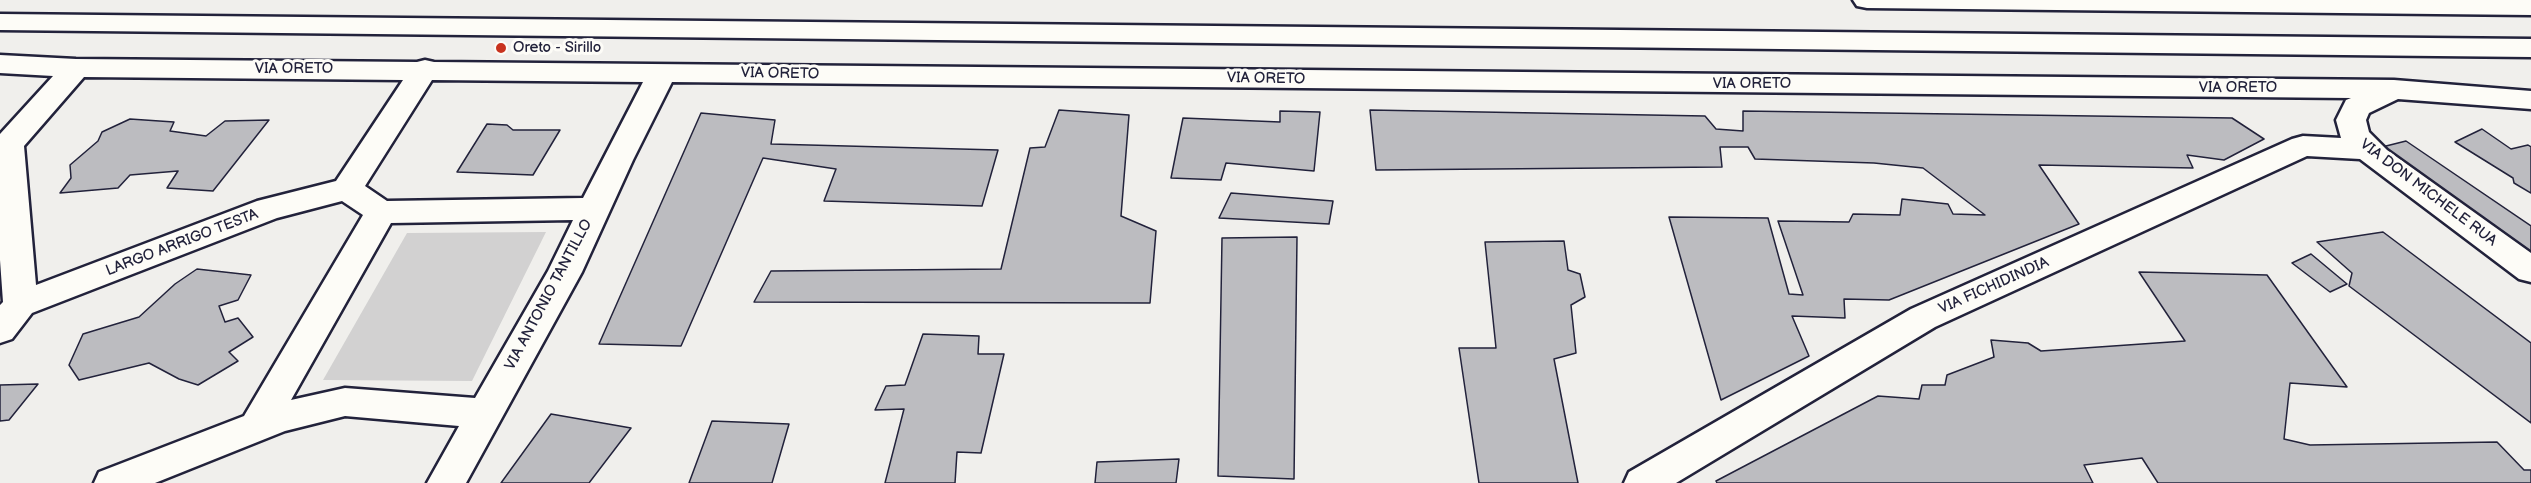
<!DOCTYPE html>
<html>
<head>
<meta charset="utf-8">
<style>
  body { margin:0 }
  canvas { display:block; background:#f0efec }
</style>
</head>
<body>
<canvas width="2531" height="483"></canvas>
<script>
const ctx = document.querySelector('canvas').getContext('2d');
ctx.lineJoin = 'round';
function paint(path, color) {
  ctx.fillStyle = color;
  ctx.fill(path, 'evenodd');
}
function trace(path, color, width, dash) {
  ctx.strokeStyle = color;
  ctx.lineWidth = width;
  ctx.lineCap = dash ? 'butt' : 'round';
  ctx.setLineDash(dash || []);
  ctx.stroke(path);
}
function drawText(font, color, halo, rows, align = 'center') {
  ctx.font = font + ' "Balsamiq Sans",sans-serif';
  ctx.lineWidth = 6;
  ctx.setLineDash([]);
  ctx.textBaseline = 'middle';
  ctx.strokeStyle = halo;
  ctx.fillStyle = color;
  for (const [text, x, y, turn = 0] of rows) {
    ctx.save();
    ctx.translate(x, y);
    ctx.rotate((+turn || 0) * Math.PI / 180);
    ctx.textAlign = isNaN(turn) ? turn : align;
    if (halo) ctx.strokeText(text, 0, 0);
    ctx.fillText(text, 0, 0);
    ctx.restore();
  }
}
const green = new Path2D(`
  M546 232 472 381 323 380 407 233Z`);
const building = new Path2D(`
  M1059 110 1129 115 1121 216 1156 231 1150 303 754 302 771 271 1001 269 1030 148 1045 147Z
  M1370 110 1705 116 1716 129 1743 131V111L2232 118 2264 139 2224 160 2187 155 2193 168 2039 165 2079 224 1889 300 1844 299 1845 318 1792 316 1809 356 1721 400 1669 217 1768 218 1789 294 1803 295 1778 221 1849 222 1853 214 1900 215 1902 199 1948 204 1953 214 1985 215 1923 168 1874 163 1755 159 1748 147H1720L1722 167 1376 170Z
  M1280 111 1320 112 1314 171 1226 163 1221 180 1171 178 1183 118 1280 122Z
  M701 113 775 120 771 144 998 150 982 206 824 201 836 169 763 158 681 346 599 344Z
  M130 119 174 122 170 131 206 136 225 121 269 120 213 191 167 188 178 171 130 175 118 188 60 193 71 178 70 165 98 141 102 132Z
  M487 124 507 125 513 130H560L533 175 457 172Z
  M2482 129 2511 149 2528 145 2531 147V193L2514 183 2513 178 2455 142Z
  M2406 141 2531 226V256L2378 148Z
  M1231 193 1333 201 1329 224 1219 218Z
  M2383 232 2531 343V423L2349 286 2352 273 2317 242Z
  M1297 237 1294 479 1218 476 1222 238Z
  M1564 241 1568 270 1580 274 1585 297 1571 305 1576 353 1554 359 1578 483H1479L1459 348H1496L1485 242Z
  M2311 254 2347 284 2330 292 2292 263Z
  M197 269 251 275 238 300 219 306 225 322 238 318 253 337 229 352 238 361 198 385 179 379 149 363 79 380 69 365 83 334 139 317 175 284Z
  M2139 272 2267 275 2347 387 2290 383 2284 439 2310 445 2497 442 2524 470H2531V483H2158L2142 458 2084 465 2093 483H1717L1716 481 1878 396 1919 399 1922 385H1945L1947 375 1994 357 1991 340 2028 343 2041 351 2185 341Z
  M923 334 979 336 978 354H1004L981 453 957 452 955 483H885L904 409 875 410 886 386 905 385Z
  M38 384 9 420 0 421V385Z
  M551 414 631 428 589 483H501Z
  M712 421 789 424 772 483H689Z
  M1179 459 1176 483H1095L1097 462Z`);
const street = new Path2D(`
  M1853 0H2531V15L1867 8 1857 6Z
  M0 55 76 59 417 62 425 60 434 62 2394 80 2531 91V109L2398 99 2369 113 2366 120 2369 132 2387 150 2531 253V282L2519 279 2360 159 2307 156 1935 327 1676 483H1624L1629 472 1911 309 2292 139 2303 136 2341 138 2336 120 2346 100 2351 98 672 82 633 160 582 272 466 483H427L459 426 345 416 285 431 155 483H94L99 472 244 416 363 215 342 201 277 218 32 313 12 339 0 343V305L3 302 0 260V134L53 76 0 73ZM84 77 403 80 336 181 257 201 36 285 24 146ZM432 80 643 82 583 198 387 201 365 186ZM573 220 548 271 475 398 345 388 291 400 391 223Z`);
const secondary = new Path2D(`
  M0 14 2531 39V57L0 30Z`);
const markers = [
  [501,48,6,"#c8321e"]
];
const poiNames = [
  ["Oreto - Sirillo",513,48]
];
const streetNames = [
  ["VIA ORETO",294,69],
  ["VIA ORETO",780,74,1],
  ["VIA ORETO",1266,79,1],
  ["VIA ORETO",1752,84],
  ["VIA ORETO",2238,88],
  ["VIA DON MICHELE RUA",2428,193,37],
  ["LARGO ARRIGO TESTA",182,243,-21],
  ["VIA FICHIDINDIA",1994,286,-24],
  ["VIA ANTONIO TANTILLO",549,295,-62]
];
paint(green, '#d2d1d1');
paint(building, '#bcbcc0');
trace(building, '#22223b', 1.5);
trace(street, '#22223b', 5);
trace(secondary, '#22223b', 5);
paint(street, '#fdfcf7');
paint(secondary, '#fdfcf7');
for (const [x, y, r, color] of markers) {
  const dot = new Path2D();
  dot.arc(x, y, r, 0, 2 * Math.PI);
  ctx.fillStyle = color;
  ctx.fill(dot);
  trace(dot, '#fdfcf7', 2);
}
drawText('15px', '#22223b', '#fdfcf7', poiNames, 'left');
drawText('15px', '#22223b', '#fdfcf7', streetNames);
</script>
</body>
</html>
